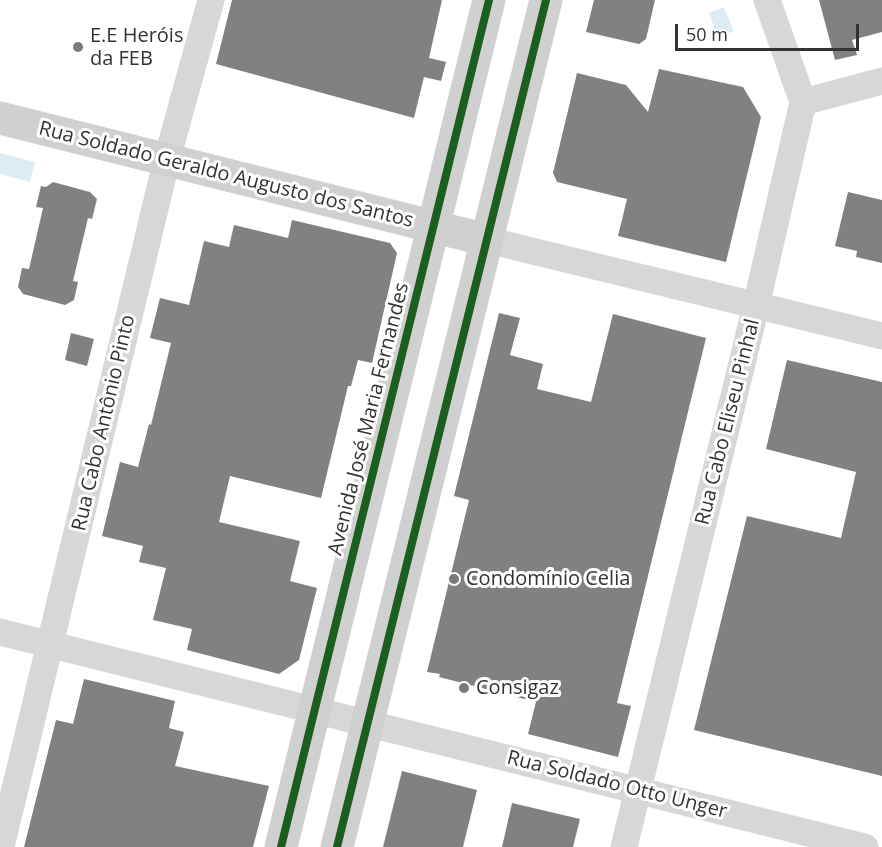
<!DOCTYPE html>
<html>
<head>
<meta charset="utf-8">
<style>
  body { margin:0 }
  #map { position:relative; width:882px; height:847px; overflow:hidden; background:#fff; font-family:"Open Sans",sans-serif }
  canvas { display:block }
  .scale { position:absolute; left:675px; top:24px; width:184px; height:27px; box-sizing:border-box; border:3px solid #333; border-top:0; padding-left:8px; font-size:18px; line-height:21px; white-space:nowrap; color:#333; -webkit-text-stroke:4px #fff; paint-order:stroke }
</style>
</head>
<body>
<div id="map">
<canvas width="882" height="847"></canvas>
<div class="scale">50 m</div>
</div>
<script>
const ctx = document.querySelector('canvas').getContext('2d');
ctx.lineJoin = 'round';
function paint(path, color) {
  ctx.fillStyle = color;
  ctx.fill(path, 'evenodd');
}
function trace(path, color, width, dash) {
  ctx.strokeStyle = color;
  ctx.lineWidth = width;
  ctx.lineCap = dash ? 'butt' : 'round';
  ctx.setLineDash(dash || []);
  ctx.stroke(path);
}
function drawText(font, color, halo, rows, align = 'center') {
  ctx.font = font + ' "Open Sans",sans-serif';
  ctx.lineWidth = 6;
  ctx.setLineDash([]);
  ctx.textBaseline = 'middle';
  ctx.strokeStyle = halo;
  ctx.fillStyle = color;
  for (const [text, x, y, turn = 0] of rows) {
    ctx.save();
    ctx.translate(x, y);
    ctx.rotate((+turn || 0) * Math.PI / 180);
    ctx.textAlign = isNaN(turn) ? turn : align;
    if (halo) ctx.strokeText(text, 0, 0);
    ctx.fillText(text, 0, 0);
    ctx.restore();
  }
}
const water = new Path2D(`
  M724 7 734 31 718 37 709 13Z
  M0 153 35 162 30 182 0 174Z`);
const building = new Path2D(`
  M232 0H442L429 58 446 62 441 81 424 77 414 118 216 64Z
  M594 0H655L646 39 639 44 586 32Z
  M819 0H882V32L852 40 857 55 835 60Z
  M659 69 743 87 761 117 726 262 618 236 627 199 557 182 553 173 577 73 626 85 648 112Z
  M53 182 90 192 97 199 92 219 88 218 73 281 78 282 74 300 65 305 23 294 18 287 22 268 29 269 43 208 36 207 41 186 46 187Z
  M848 192 882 200V263L856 257 857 251 835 246Z
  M292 220 390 243 397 253 372 363 358 360 351 386H348L321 498 230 476 219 522 300 541 290 581 317 588 299 660 279 674 187 650 192 629 153 620 166 568 139 562 143 546 102 536 120 462 138 467 149 424 151 425 171 343 150 338 160 298 189 305 204 241 229 247 234 225 288 238Z
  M499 313 520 318 510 355 543 364 537 389 591 402 613 314 706 338 617 703 631 706 618 757 528 734 536 702 439 677 440 674 427 672 469 500 454 496Z
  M71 333 94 339 87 366 65 360Z
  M787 360 882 382V776L694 730 747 516 841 538 856 472 766 449Z
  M84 679 175 701 169 728 184 732 175 766 269 786 253 847H24L56 720 73 724Z
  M402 771 477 790 463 847H383Z
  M512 803 580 819 573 847H502Z`);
const street = new Path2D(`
  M803 102 882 81
  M487 240 882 336
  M0 632 865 847
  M1 847 167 159 211 0
  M624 847 756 306 803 102 767 0`);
const secondary = new Path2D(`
  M0 118 487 240
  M281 847 489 0
  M337 847 546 0`);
const cycleway = new Path2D(`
  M281 847 489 0
  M337 847 546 0`);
const markers = [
  [78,47,6,"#7a7a7a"],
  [454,579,6,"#7a7a7a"],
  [464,688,6,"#7a7a7a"]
];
const poiNames = [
  ["E.E Heróis",90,36],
  ["da FEB",90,59],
  ["Condomínio Celia",466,579],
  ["Consigaz",476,688]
];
const streetNames = [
  ["Rua Soldado Geraldo Augusto dos Santos",226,175,14],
  ["Avenida José Maria Fernandes",369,419,-76],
  ["Rua Cabo Eliseu Pinhal",728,422,-76],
  ["Rua Cabo Antônio Pinto",104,423,-77],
  ["Rua Soldado Otto Unger",617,785,14]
];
paint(water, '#ddebf3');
paint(building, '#818181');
trace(street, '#d7d7d7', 27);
trace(secondary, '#d0d0d0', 33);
trace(cycleway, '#1b5e20', 8);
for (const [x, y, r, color] of markers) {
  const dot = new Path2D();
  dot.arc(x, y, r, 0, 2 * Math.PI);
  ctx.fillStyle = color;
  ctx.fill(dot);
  trace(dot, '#fff', 2);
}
drawText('20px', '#333', '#fff', poiNames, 'left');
drawText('20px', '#333', '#fff', streetNames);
</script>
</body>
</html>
